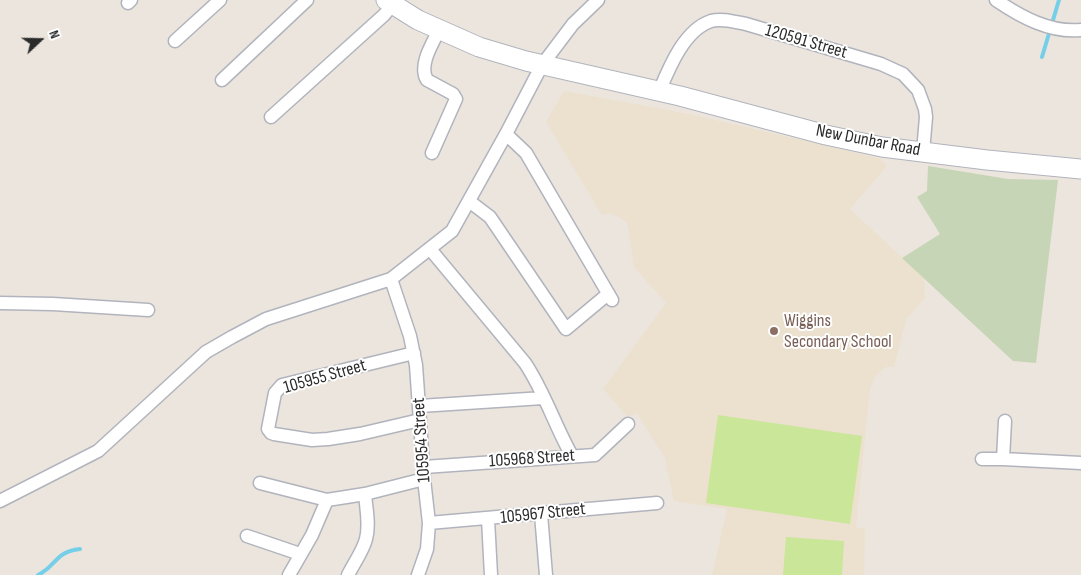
<!DOCTYPE html>
<html>
<head>
<meta charset="utf-8">
<style>
  body { margin:0 }
  #map { position:relative; width:1081px; height:575px; overflow:hidden; background:#ece5dd; font-family:"Sofia Sans Condensed",sans-serif }
  canvas { display:block }
  .north { position:absolute; left:15px; top:15px; width:50px; height:50px; -webkit-text-stroke:4px #fff; paint-order:stroke; rotate:69deg; font-size:14px; font-weight:700; line-height:20px; text-align:center; color:#2b2b2b }
  .north::after { content:''; display:block; margin:auto; width:18px; height:22px; background:#2b2b2b; clip-path:polygon(50% 0,100% 100%,50% 72%,0 100%) }
</style>
</head>
<body>
<div id="map">
<canvas width="1081" height="575"></canvas>
<div class="north">N</div>
</div>
<script>
const ctx = document.querySelector('canvas').getContext('2d');
ctx.lineJoin = 'round';
function paint(path, color) {
  ctx.fillStyle = color;
  ctx.fill(path, 'evenodd');
}
function trace(path, color, width, dash) {
  ctx.strokeStyle = color;
  ctx.lineWidth = width;
  ctx.lineCap = dash ? 'butt' : 'round';
  ctx.setLineDash(dash || []);
  ctx.stroke(path);
}
function drawText(font, color, halo, rows, align = 'center') {
  ctx.font = font + ' "Sofia Sans Condensed",sans-serif';
  ctx.lineWidth = 4;
  ctx.setLineDash([]);
  ctx.textBaseline = 'middle';
  ctx.strokeStyle = halo;
  ctx.fillStyle = color;
  for (const [text, x, y, turn = 0] of rows) {
    ctx.save();
    ctx.translate(x, y);
    ctx.rotate((+turn || 0) * Math.PI / 180);
    ctx.textAlign = isNaN(turn) ? turn : align;
    if (halo) ctx.strokeText(text, 0, 0);
    ctx.fillText(text, 0, 0);
    ctx.restore();
  }
}
const education = new Path2D(`
  M564 91 689 114 879 158 887 166 850 209 924 278 925 298 909 316H907L894 367H886L876 375 870 389 856 527 865 529 864 575H712L727 509 674 501 665 458 637 413 628 417 603 389 666 303 634 267 627 222 611 213 602 215 546 122Z`);
const cemetery = new Path2D(`
  M928 166 1008 179 1058 180 1036 363 1013 361 902 258 940 234 917 197 927 191Z`);
const pitch = new Path2D(`
  M718 415 862 436 850 524 706 503Z
  M786 537 844 541 842 575H783Z`);
const stream = new Path2D(`
  M1042 57 1059 0
  M38 575C57 566 54 552 80 549`);
const street = new Path2D(`
  M996 0C1021 17 1050 33 1081 30
  M128 3 131 0
  M175 41 220 0
  M222 80 307 0
  M659 92C669 68 684 30 711 21 722 18 735 22 746 24L881 64 903 74 918 90 925 109 926 117 923 152
  M271 117 384 15 393 4
  M506 134 526 153 612 300
  M432 153 456 99 453 94 427 80C418 65 433 43 439 30
  M469 201 490 217 566 329 608 294
  M430 249 525 363C544 391 555 426 572 456
  M391 279 452 231 506 134 542 65 573 24 598 0
  M0 303 53 304 148 310
  M414 353 282 385 275 393 268 429 271 433 274 434 312 440 328 439 360 434 420 420
  M420 406 543 398
  M1005 421 1003 459 1081 463
  M982 459H1003
  M424 467 595 455 628 424
  M260 483 327 500 365 494 424 479
  M0 501 98 451 206 352 232 337 266 319 391 279 410 336 416 365 424 479 429 523 427 549 418 575
  M541 514 546 575
  M488 519 491 575
  M429 523 657 503
  M247 536 300 554
  M289 575 312 535 327 500
  M348 575C354 563 363 551 366 539 370 524 366 508 365 494`);
const secondary = new Path2D(`
  M386 0 418 20 479 47 526 61 680 96 826 135 882 147 987 160 1081 169`);
const markers = [
  [774,331,5,"#8d6e63"]
];
const streetNames = [
  ["120591 Street",806,42,16],
  ["New Dunbar Road",868,141,11],
  ["105955 Street",325,377,-16],
  ["105954 Street",422,440,-94],
  ["105968 Street",532,459,-4],
  ["105967 Street",543,514,-6]
];
const educationNames = [
  ["Wiggins",784,321],
  ["Secondary School",784,342]
];
paint(education, '#ece1ce');
paint(cemetery, '#c6d5b5');
paint(pitch, '#c9e699');
trace(stream, '#76cfe8', 4);
trace(street, '#b1b4bd', 15);
trace(secondary, '#b1b4bd', 21);
trace(street, '#fff', 12);
trace(secondary, '#fff', 19);
for (const [x, y, r, color] of markers) {
  const dot = new Path2D();
  dot.arc(x, y, r, 0, 2 * Math.PI);
  ctx.fillStyle = color;
  ctx.fill(dot);
  trace(dot, '#fff', 2);
}
drawText('18px', '#2b2b2b', '#fff', streetNames);
drawText('18px', '#785e54', '#fff', educationNames, 'left');
</script>
</body>
</html>
